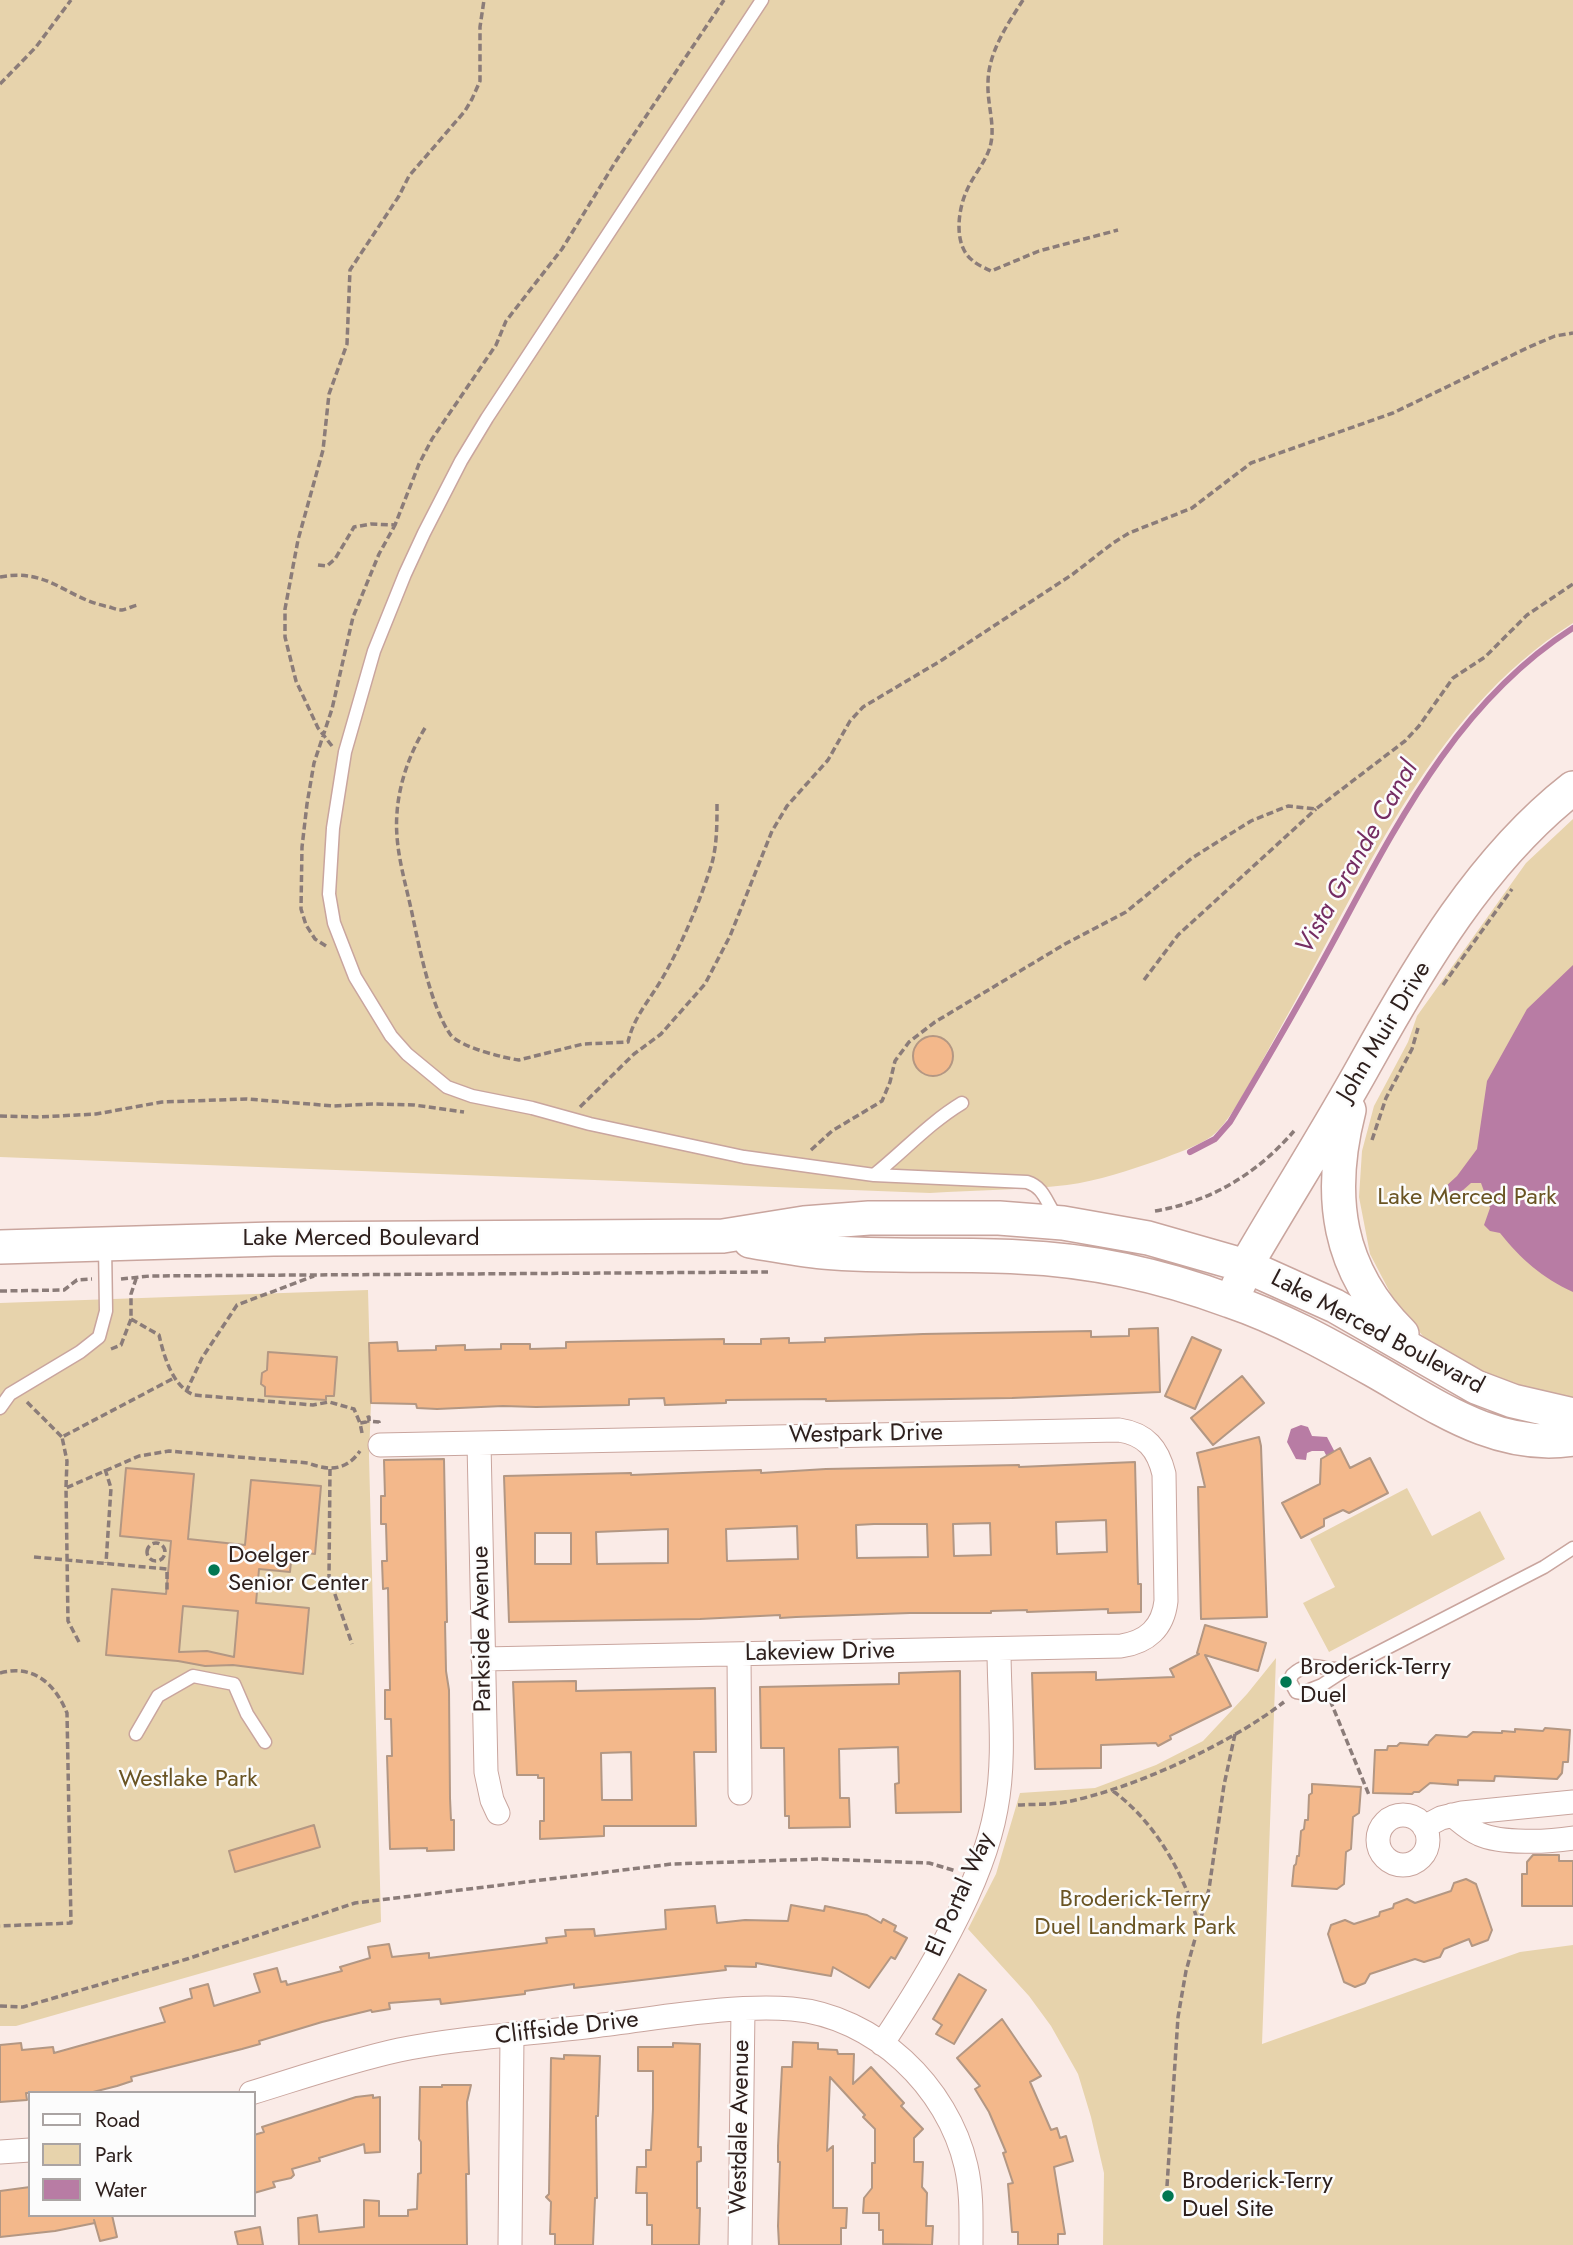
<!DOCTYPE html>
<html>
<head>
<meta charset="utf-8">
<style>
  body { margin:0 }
  #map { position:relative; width:1573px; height:2245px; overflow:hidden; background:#faebe7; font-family:Jost,sans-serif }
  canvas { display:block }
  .legend { position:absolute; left:28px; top:2091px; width:228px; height:126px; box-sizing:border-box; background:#fcfcfc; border:2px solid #aaa4a3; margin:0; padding:9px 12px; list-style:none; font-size:21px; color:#2e201d }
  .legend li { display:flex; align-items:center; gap:14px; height:35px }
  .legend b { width:35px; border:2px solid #aaa4a3 }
</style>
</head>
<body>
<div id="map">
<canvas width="1573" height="2245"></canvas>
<ul class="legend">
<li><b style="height:9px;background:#fff"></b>Road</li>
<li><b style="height:19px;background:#e7d3ac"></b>Park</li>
<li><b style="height:19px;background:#b87ca4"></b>Water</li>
</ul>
</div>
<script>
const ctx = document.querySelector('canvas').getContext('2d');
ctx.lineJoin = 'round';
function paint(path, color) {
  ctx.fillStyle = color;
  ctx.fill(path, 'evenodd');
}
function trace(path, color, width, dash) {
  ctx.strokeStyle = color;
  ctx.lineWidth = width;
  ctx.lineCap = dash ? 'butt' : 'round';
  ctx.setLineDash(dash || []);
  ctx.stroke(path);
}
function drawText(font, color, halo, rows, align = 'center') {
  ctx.font = font + ' Jost,sans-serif';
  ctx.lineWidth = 5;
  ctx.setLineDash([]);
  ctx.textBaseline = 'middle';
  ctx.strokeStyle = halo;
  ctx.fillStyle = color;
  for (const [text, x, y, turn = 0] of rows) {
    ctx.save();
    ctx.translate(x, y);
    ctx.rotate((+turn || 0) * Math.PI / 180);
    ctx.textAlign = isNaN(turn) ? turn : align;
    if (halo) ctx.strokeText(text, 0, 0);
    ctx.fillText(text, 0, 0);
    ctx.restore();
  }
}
const green = new Path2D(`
  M0 0H1573V623C1425 716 1361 889 1277 1034 1263 1058 1232 1122 1212 1136 1196 1147 1177 1153 1159 1160 1130 1170 1098 1181 1067 1185 1022 1190 976 1190 930 1193L0 1157Z
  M1573 819V1402L1511 1391 1439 1350 1422 1335 1395 1302 1370 1254 1359 1197 1362 1151 1374 1106 1408 1042 1417 1016 1526 863Z
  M368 1290 371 1403 369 1456 381 1922 16 2026H0V1303Z
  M1407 1488 1432 1536 1480 1511 1505 1559 1329 1652 1303 1603 1335 1587 1310 1539Z
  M1276 1658 1262 2044 1520 1952 1573 1945V2245H1103L1104 2173 1091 2117 1078 2074 1051 2026 1029 1996 968 1929 996 1874 1020 1793 1095 1788 1156 1765 1203 1741 1247 1694Z`);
const water = new Path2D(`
  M1573 965V1292C1542 1278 1521 1259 1500 1233L1490 1231 1484 1225 1490 1208 1481 1183H1471L1462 1191 1450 1193 1444 1188 1457 1176 1477 1149 1487 1081 1527 1009Z
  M1301 1425 1308 1427 1312 1436 1327 1437 1339 1460 1331 1465 1324 1451H1312L1307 1453 1306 1460 1296 1459 1287 1442 1291 1429Z`);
const stream = new Path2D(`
  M1190 1152 1215 1139 1230 1122C1265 1063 1300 1003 1333 942 1397 824 1457 702 1573 628`);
const building = new Path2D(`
  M913 1056a20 20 0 1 1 40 0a20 20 0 1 1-40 0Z
  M1158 1328 1160 1392 1012 1398 826 1401V1399L726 1400V1403L665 1405 664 1398 629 1399V1405L536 1407 503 1406 437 1409 417 1408 416 1404 371 1403 369 1343 397 1342 398 1351 436 1350V1346L465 1345V1350L501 1349V1344H530V1349L566 1348V1342L724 1339V1344H761V1339L789 1338V1343L825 1342V1338L923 1334 1091 1331V1337L1129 1336V1329Z
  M1192 1337 1221 1350 1195 1409 1165 1396Z
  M268 1352 337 1357 334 1396H326V1400L265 1396V1387L261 1384 262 1373 267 1370Z
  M1242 1376 1264 1403 1213 1445 1191 1418Z
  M1259 1437 1261 1446 1267 1617 1201 1619 1198 1487H1205L1197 1453Z
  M1340 1448 1350 1468 1370 1458 1388 1493 1349 1513 1343 1510 1324 1519V1526L1301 1538 1282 1503 1320 1484 1321 1459Z
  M444 1459 447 1622H445L446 1671 449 1690 450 1798 451 1820H454V1850L427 1851V1848L390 1849 387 1756H392L391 1719H385V1690H390L388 1588 383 1589 382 1561H387L386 1524H381V1496H385L384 1460Z
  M1135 1462 1138 1584H1141V1612L1108 1613V1609L1027 1612V1610L991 1611V1613H910L796 1617 780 1618V1615L700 1619 509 1622 504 1476 631 1473V1475L761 1470V1473L826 1469 1019 1465V1467ZM1106 1520 1107 1552 1057 1554 1056 1522ZM990 1523 991 1555 954 1556 953 1524ZM874 1524H927L928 1557 857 1558 856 1525ZM797 1526 798 1559 727 1561 726 1529ZM668 1529V1563L597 1564 596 1532ZM535 1533H571V1564H535Z
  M126 1468 194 1474 188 1539 245 1545 251 1480 321 1486 315 1554 292 1551 290 1572 259 1569 256 1603 309 1608 303 1674 233 1665 205 1666 178 1661 106 1655 112 1589 166 1594 171 1541 120 1536ZM183 1606 238 1611 234 1657 207 1651 179 1652Z
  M1205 1625 1266 1643 1258 1671 1205 1655 1231 1706 1170 1736 1171 1739 1158 1746 1156 1743 1101 1745V1768L1035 1769 1032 1673 1096 1672V1680L1174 1677 1170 1669 1199 1654 1197 1653Z
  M960 1671 961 1812 896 1813 895 1784 899 1783 898 1747 839 1749 840 1798H849L850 1827 789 1828V1816H785L784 1748H761L760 1687 899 1684V1673Z
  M576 1681V1691L715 1688 716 1752H694L696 1826H604V1836L540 1839V1821H544V1778H538V1775H517L513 1682ZM631 1752 632 1800H602L601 1753Z
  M1545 1728 1570 1730 1568 1762H1563L1562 1773 1557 1779 1495 1776 1494 1781 1458 1780V1785L1430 1783 1419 1792H1414L1412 1794 1373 1793 1375 1750H1387L1388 1746H1397L1400 1743 1428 1745 1429 1742 1436 1735 1467 1737 1473 1732 1502 1733V1731L1515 1732V1729L1543 1731Z
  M1312 1784 1361 1787 1359 1813 1353 1817 1351 1849 1346 1852 1344 1884 1337 1889 1292 1886 1294 1866 1296 1864 1297 1856H1299L1301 1831 1304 1829 1305 1820H1308L1309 1795 1312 1793Z
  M314 1825 320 1847 235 1872 229 1851Z
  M1533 1855H1559V1861H1573V1906H1522V1874H1527V1862Z
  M1466 1879 1476 1884 1492 1930 1488 1940 1472 1946 1469 1939 1444 1949 1440 1957 1424 1962 1415 1959 1370 1974 1365 1983 1355 1987 1344 1982 1328 1934 1331 1925 1345 1920 1354 1924 1379 1916 1380 1912 1393 1908 1394 1904 1407 1899 1415 1903 1451 1891 1454 1883Z
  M791 1905 824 1911 825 1906 867 1915 881 1923 883 1919 896 1926 894 1931 907 1938 895 1959 891 1957 869 1988 833 1967 831 1976 756 1963V1967L725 1966 726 1970 574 1988V1984L525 1991V1994L441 2004 440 1999 389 2003 390 2009 372 2012 371 2010 322 2022 259 2041 260 2044 242 2049 131 2077 132 2081 117 2086 89 2093H26L27 2100 0 2102V2045L21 2043 22 2050 53 2047 54 2053 165 2022 160 2008 192 1998 190 1989 208 1984 214 2006 260 1992 254 1974 277 1968 281 1982 286 1981 287 1985 342 1971 340 1967 370 1958 368 1947 389 1944 392 1957 429 1953V1958L547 1943 546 1938 566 1936 565 1930 594 1929 595 1936 666 1929 665 1910 715 1906 717 1923 745 1920 788 1921Z
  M959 1974 986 1990 954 2044 936 2034 942 2025 933 2019Z
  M1002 2019 1041 2076 1030 2082 1051 2130 1057 2128 1060 2138 1066 2136 1073 2161 1054 2167 1065 2234H1058V2245H1018V2232H1012L1008 2184 1013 2183 1003 2153 1006 2152 989 2112 975 2089 980 2086 957 2058Z
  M793 2042 818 2043V2049L837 2050 838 2054H854L853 2084 871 2067 904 2103 901 2106 923 2129 914 2138V2162H923L922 2187 927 2193 926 2226H933L932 2245 883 2244V2230H879V2213H863L864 2198 872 2188V2163H875V2129L863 2117 865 2115 830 2077 827 2151 833 2146V2208H847L846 2228H841V2245H779L778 2226 780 2162H778V2146L782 2067H792Z
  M673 2043 700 2044 698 2147H701V2161L697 2162V2208H700L699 2245H652V2225H647V2193H636L637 2167H646V2150H651L653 2109V2071H638V2047H673Z
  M564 2055 600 2056 598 2116H596L597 2198H595L593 2245H555V2234H550L551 2202 546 2197 549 2194 551 2058 564 2059Z
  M442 2085H471L467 2102 469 2174H466L467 2245H299L298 2218 317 2215 319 2232 364 2227V2200L379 2201V2216H408V2210L417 2209 418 2174 421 2173V2142L419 2139 420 2087H442Z
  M373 2095V2098L380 2097V2152L365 2153 364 2144 319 2158 320 2161 292 2169 294 2175 291 2178 273 2182 275 2187 254 2193V2135L264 2132 262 2127 356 2097Z
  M30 2187V2215H112L117 2237 100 2241 94 2220 95 2223 55 2231 0 2237V2191Z
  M260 2227 263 2245H238L235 2232Z`);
const path = new Path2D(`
  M1023 0C1007 25 988 53 988 83 987 105 996 126 990 147 985 163 973 176 967 190 958 209 953 245 972 260 977 265 985 268 991 271L1039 251 1118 230
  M0 84 36 47 71 0
  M318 565 327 566 335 559 354 527 371 524 395 525 419 464 432 439 496 345 506 321 562 249 616 161 724 0
  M0 577C48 568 65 597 105 606 111 607 116 610 122 610 127 609 133 606 138 605
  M425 728C410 753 399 783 397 813 394 849 406 883 413 918 420 951 431 1006 450 1034 459 1047 504 1058 519 1060L583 1044 628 1042C634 1016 650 1000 663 977 682 944 701 899 712 863 717 844 717 824 717 804
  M332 746 318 728 296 681 285 637V609L298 540 323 450 329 394 347 344 350 270 399 196 409 176 465 111 472 99 480 81V27L484 0
  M326 946 315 939 306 925 301 909 302 847 307 804 314 763 332 709 353 617 379 554 395 525
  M1144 980 1178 935 1316 809
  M1443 985 1512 889
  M580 1107 634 1054 661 1034 705 984 730 936 772 831 787 806 828 760 850 721 863 707 942 660 1073 574 1113 543 1129 533 1192 508 1251 463 1393 413 1529 347 1555 336 1573 333
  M0 1116 39 1117 96 1114 162 1102 247 1099 334 1106 372 1104 414 1105 464 1112
  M1372 1140 1386 1098 1412 1049 1418 1028
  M811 1150 832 1131 882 1101 890 1082 895 1061 909 1042 935 1022 1065 944 1126 912 1192 858 1251 821 1288 806 1316 809 1405 741 1419 726 1453 678 1485 657 1527 615 1573 584
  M1155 1211C1210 1202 1257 1174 1294 1131
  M121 1279 150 1276 768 1272
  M0 1291 64 1290 77 1280 92 1279
  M131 1319 159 1335C164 1356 172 1386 194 1395L313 1405 329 1402 354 1409 360 1423
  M111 1349 121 1345 131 1319V1294L136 1279
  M186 1392 202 1358 237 1305 314 1276
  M27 1402 62 1437
  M362 1433 360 1423 366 1422V1418L369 1417V1421L379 1422V1425
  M105 1469 111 1488 106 1563
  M330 1469 329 1577 352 1644
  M66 1487 67 1461 62 1437 176 1377
  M147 1552a9 9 0 1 1 18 0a9 9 0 1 1-18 0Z
  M34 1557 167 1569V1590
  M79 1642 68 1621 66 1488 139 1456 169 1451 308 1463C329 1471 346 1471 360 1451
  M0 1673C34 1664 55 1684 67 1713L71 1923 0 1926
  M1330 1700 1369 1795
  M1113 1791C1155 1822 1183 1872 1198 1922
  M1018 1805C1034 1804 1050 1805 1066 1802 1133 1789 1230 1744 1284 1702
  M0 2006 23 2007 187 1959 355 1903 672 1864 819 1859 929 1863 956 1871
  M1167 2186 1178 2017 1186 1971 1209 1889 1224 1785 1235 1734`);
const lane = new Path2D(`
  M762 0 487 418 461 461 424 533 405 574 374 651 345 752 333 828 329 894 334 923 355 977 391 1036 407 1054 447 1087 472 1096 532 1108 590 1124 744 1157 874 1175 1027 1182C1046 1188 1046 1205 1058 1218
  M874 1175C904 1151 929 1123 962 1103
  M0 1408 10 1394 80 1352 99 1337 106 1311 105 1245
  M1348 1668 1322 1685 1302 1693 1296 1692 1290 1681 1292 1675C1313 1656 1325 1674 1348 1668L1544 1567 1573 1548
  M136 1734 158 1696 193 1676 234 1684 247 1714 265 1742`);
const street = new Path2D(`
  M479 1443 486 1772 492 1800 498 1813
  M380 1445 1119 1430C1146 1434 1158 1449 1164 1474L1166 1601C1163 1628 1147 1642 1121 1646L483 1659
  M739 1654 740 1793
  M1452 1815C1461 1822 1469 1830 1479 1834 1501 1844 1549 1842 1573 1838
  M1378 1840a25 25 0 1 1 50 0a25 25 0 1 1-50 0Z
  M1424 1827 1441 1818 1462 1813 1573 1802
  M882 2044C926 1978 982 1887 996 1809 1006 1757 999 1701 999 1649
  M251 2093C300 2078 349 2061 399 2050 462 2037 529 2034 593 2026 655 2019 731 2004 792 2009 875 2016 948 2087 966 2166 972 2192 971 2218 971 2245
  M0 2152 30 2150
  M510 2245 512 2036
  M740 2245 743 2009`);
const secondary = new Path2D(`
  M1349 1110C1327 1196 1337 1270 1402 1334
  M750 1241C774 1245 799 1250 823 1252 888 1258 954 1253 1019 1257 1091 1260 1163 1276 1230 1301 1280 1318 1327 1344 1373 1370 1435 1405 1497 1451 1573 1439
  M0 1247 273 1239 723 1236 804 1223 869 1218H999L1063 1223 1148 1238 1246 1266 1335 1306 1476 1387 1513 1401 1573 1415
  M1238 1286 1251 1257C1289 1192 1329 1129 1365 1064 1420 965 1482 859 1573 788`);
const markers = [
  [214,1570,7,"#017752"],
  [1286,1682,7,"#017752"],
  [1168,2196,7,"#017752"]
];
const streetNames = [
  ["John Muir Drive",1385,1032,-59],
  ["Lake Merced Boulevard",361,1239],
  ["Lake Merced Boulevard",1377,1333,28],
  ["Westpark Drive",866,1435,-1],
  ["Parkside Avenue",483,1629,-91],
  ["Lakeview Drive",820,1653,-1],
  ["El Portal Way",961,1895,-66],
  ["Cliffside Drive",567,2029,-7],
  ["Westdale Avenue",741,2127,-89]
];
const parkNames = [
  ["Lake Merced Park",1467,1198],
  ["Westlake Park",188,1780],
  ["Broderick-Terry",1135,1900],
  ["Duel Landmark Park",1135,1928]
];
const poiNames = [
  ["Doelger",228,1556],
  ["Senior Center",228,1584],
  ["Broderick-Terry",1300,1668],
  ["Duel",1300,1696],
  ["Broderick-Terry",1182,2182],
  ["Duel Site",1182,2210]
];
const waterNames = [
  ["Vista Grande Canal",1358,858,-60]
];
paint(green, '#e7d3ac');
paint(water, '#b87ca4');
trace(stream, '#b87ca4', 6);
paint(building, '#f3b88b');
trace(building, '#b39783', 2);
trace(lane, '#c9a59e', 15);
trace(street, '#c9a59e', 25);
trace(secondary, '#c9a59e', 36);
trace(path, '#8b7c79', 3.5, [7, 3.5]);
trace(lane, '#fff', 12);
trace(street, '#fff', 23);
trace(secondary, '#fff', 33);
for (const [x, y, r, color] of markers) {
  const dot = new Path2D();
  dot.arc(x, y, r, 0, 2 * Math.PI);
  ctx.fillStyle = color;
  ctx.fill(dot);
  trace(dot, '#fcfcfc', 2.5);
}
drawText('24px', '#2e201d', '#fcfcfc', streetNames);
drawText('24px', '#6a5423', '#fcfcfc', parkNames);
drawText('24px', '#2e201d', '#fcfcfc', poiNames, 'left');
drawText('italic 26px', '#752d62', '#fcfcfc', waterNames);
</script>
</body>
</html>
